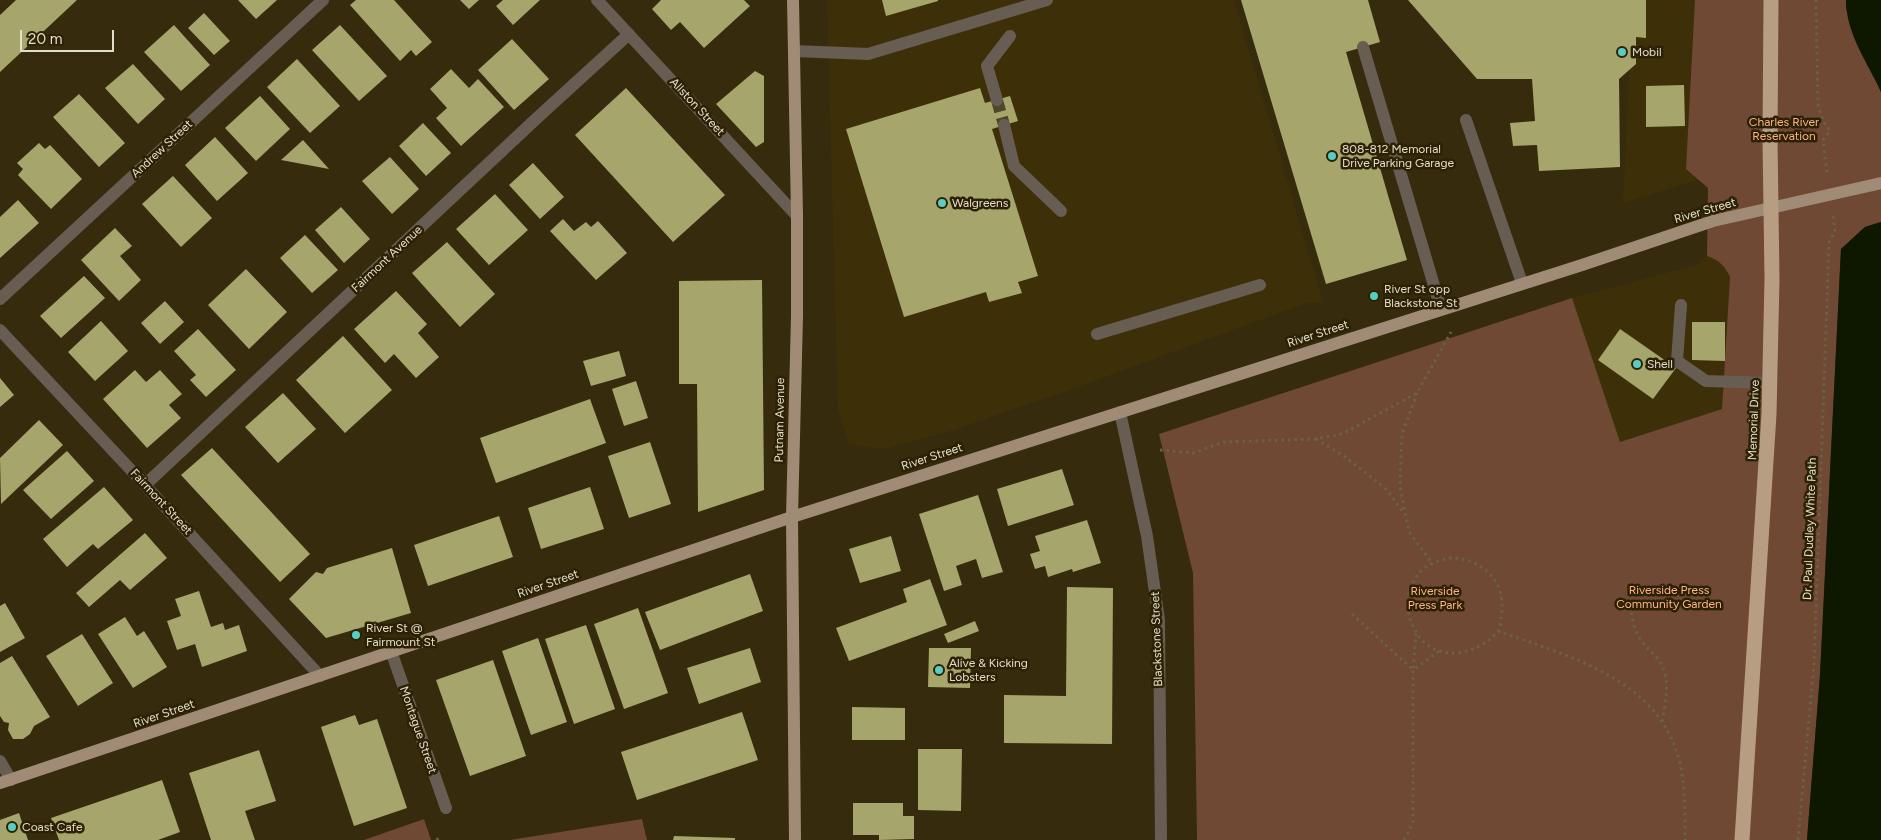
<!DOCTYPE html>
<html>
<head>
<meta charset="utf-8">
<style>
  body { margin:0 }
  #map { position:relative; width:1881px; height:840px; overflow:hidden; background:#362b0d; font-family:Figtree,sans-serif }
  canvas { display:block }
  .scale { position:absolute; left:20px; top:30px; width:94px; height:22px; box-sizing:border-box; border:2px solid #e3ddcc; border-top:0; padding-left:6px; font-size:15px; line-height:18px; white-space:nowrap; color:#e3ddcc; -webkit-text-stroke:4px #2c2104; paint-order:stroke }
</style>
</head>
<body>
<div id="map">
<canvas width="1881" height="840"></canvas>
<div class="scale">20 m</div>
</div>
<script>
const ctx = document.querySelector('canvas').getContext('2d');
ctx.lineJoin = 'round';
function paint(path, color) {
  ctx.fillStyle = color;
  ctx.fill(path, 'evenodd');
}
function trace(path, color, width, dash) {
  ctx.strokeStyle = color;
  ctx.lineWidth = width;
  ctx.lineCap = dash ? 'butt' : 'round';
  ctx.setLineDash(dash || []);
  ctx.stroke(path);
}
function drawText(font, color, halo, rows, align = 'center') {
  ctx.font = font + ' Figtree,sans-serif';
  ctx.lineWidth = 5;
  ctx.setLineDash([]);
  ctx.textBaseline = 'middle';
  ctx.strokeStyle = halo;
  ctx.fillStyle = color;
  for (const [text, x, y, turn = 0] of rows) {
    ctx.save();
    ctx.translate(x, y);
    ctx.rotate((+turn || 0) * Math.PI / 180);
    ctx.textAlign = isNaN(turn) ? turn : align;
    if (halo) ctx.strokeText(text, 0, 0);
    ctx.fillText(text, 0, 0);
    ctx.restore();
  }
}
const built = new Path2D(`
  M827 0H1234L1323 302H1309L1078 387 954 430 885 449 849 444 838 409Z
  M1628 0H1711L1704 178 1623 203 1629 75Z
  M1707 256 1717 259 1726 269 1730 277 1722 409 1620 442 1572 298 1696 265Z`);
const green = new Path2D(`
  M1695 0H1846V9L1881 92V222L1865 227 1841 249 1820 675 1807 840H1197L1193 573 1159 434 1572 298 1620 442 1722 409 1730 277C1725 266 1719 260 1707 256L1708 188 1686 169Z
  M424 819 431 840H364Z
  M642 819 647 840H510Z`);
const water = new Path2D(`
  M1846 0H1881V92C1868 63 1846 34 1846 0Z
  M1881 222V840H1807L1820 675 1841 249 1865 227Z`);
const building = new Path2D(`
  M16 0H77L0 72V15Z
  M238 0H277L256 19Z
  M356 0H394L432 42 416 56 411 50 400 61 350 5Z
  M460 0H479L469 9Z
  M503 0H540L513 25 496 6Z
  M661 0H744L750 6 704 48 680 22 671 30 652 9Z
  M882 0H938V1L886 16Z
  M1241 0H1368L1380 42 1346 52 1407 260 1326 284Z
  M1408 0H1646V38L1636 37V64L1619 79 1620 167 1539 171 1537 145 1513 146 1510 123 1535 121 1532 79H1477Z
  M204 13 230 41 214 55 188 28Z
  M174 25 210 65 181 91 144 52Z
  M340 25 387 76 359 101 312 50Z
  M512 39 549 79 514 110 478 70Z
  M297 59 340 106 310 133 267 87Z
  M133 64 165 99 138 124 105 88Z
  M451 69 469 88 478 79 504 107 461 146 436 118 447 108 430 89Z
  M755 71 764 76V142L756 147 716 104Z
  M1684 85 1685 126 1646 127V86Z
  M626 88 725 195 673 242 575 135Z
  M980 88 985 103 1010 96 1018 121 992 129 1038 276 1018 282 1022 293 989 302 986 292 904 317 846 129Z
  M79 94 125 143 99 167 53 117Z
  M260 96 290 129 256 161 225 128Z
  M423 123 451 153 426 176 399 146Z
  M215 137 248 173 217 201 185 165Z
  M303 140 329 169 281 160Z
  M39 143 45 149 50 145 82 179 51 209 18 175 23 169 17 163Z
  M390 157 419 189 392 214 362 181Z
  M533 163 564 197 540 219 509 185Z
  M173 176 212 218 181 247 142 204Z
  M495 194 528 230 489 265 456 229Z
  M18 200 39 223 0 258V217Z
  M341 207 370 239 344 263 315 230Z
  M563 219 574 231 586 222 591 227 598 221 627 253 596 280 550 231Z
  M115 228 132 246 120 256 141 280 119 301 81 260Z
  M305 235 338 270 312 293 280 258Z
  M447 242 495 294 460 327 412 273Z
  M246 269 287 312 249 349 208 305Z
  M84 276 105 298 61 338 40 316Z
  M762 280 764 490 698 512 697 384H679V281Z
  M396 291 427 324 418 333 439 357 416 378 394 354 385 363 354 329Z
  M165 301 184 322 160 344 141 323Z
  M101 321 128 351 95 381 68 352Z
  M1692 322H1725V361L1692 360Z
  M198 329 236 370 206 397 190 380 196 375 174 351Z
  M1620 329 1676 368 1653 399 1598 360Z
  M343 336 392 390 345 433 296 380Z
  M619 351 626 376 591 386 583 361Z
  M135 370 146 382 160 370 182 394 169 405 181 418 147 448 103 399Z
  M0 378 14 395 0 407Z
  M636 381 648 418 624 426 612 389Z
  M283 393 316 429 278 463 245 427Z
  M590 399 606 443 496 483 480 438Z
  M39 420 63 445 1 504 0 458Z
  M650 442 671 504 629 518 608 456Z
  M212 448 310 554 280 582 181 475Z
  M67 451 94 481 51 519 23 490Z
  M1062 469 1074 505 1008 526 997 489Z
  M104 487 133 520 98 549 93 544 67 567 43 539Z
  M590 487 604 529 541 549 528 508Z
  M978 495 1003 572 982 578 976 559 956 566 962 585 944 591 919 514Z
  M499 516 513 557 428 586 414 545Z
  M1087 520 1101 563 1073 572 1072 569 1048 577 1045 566 1035 569 1030 554 1040 551 1035 536Z
  M145 533 167 558 130 590 120 580 89 607 76 593Z
  M891 536 901 571 860 583 849 549Z
  M392 548 411 613 326 638 289 599 316 572 323 574 327 568Z
  M750 574 763 611 660 650 645 612Z
  M930 579 947 625 849 661 836 628 907 602 903 589Z
  M1067 587 1113 588 1112 744 1004 743V695L1066 696Z
  M199 591 211 627 223 623 225 630 239 625 247 651 202 667 195 644 177 650 167 621 181 616 175 599Z
  M5 603 25 638 0 652V606Z
  M638 608 668 693 624 709 594 624Z
  M125 617 137 636 144 631 167 667 133 688 98 634Z
  M975 621 979 631 948 643 944 634Z
  M586 625 615 709 574 724 545 639Z
  M82 634 113 683 78 706 46 656Z
  M538 638 567 722 531 735 502 651Z
  M750 648 761 682 699 704 687 668Z
  M929 648H971L970 688 928 687Z
  M12 656 50 717 34 726 30 734 23 739H13L8 730 9 723 4 722 0 716V663Z
  M493 660 526 756 470 776 436 680Z
  M852 707 905 708V740H852Z
  M742 712 758 760 637 800 621 752Z
  M355 715 359 725 377 719 407 808 354 826 321 727Z
  M918 749H962L961 811 918 810Z
  M259 750 276 801 245 811 255 840H211L189 773Z
  M162 780 180 832 158 840H59L51 818Z
  M853 803H903V816H914V839L879 840V835H853Z
  M19 813 28 840H0V820Z
  M674 836 735 838V840H673Z`);
const minorTunnel = new Path2D(`
  M997 100 1004 125`);
const path = new Path2D(`
  M1816 0 1818 106 1823 121 1830 131 1823 140 1827 173
  M1417 393 1402 434 1400 486 1409 532 1432 563
  M1316 439 1344 456 1385 488 1404 513
  M1160 450 1193 453 1224 442 1315 439 1342 434 1417 393 1451 332
  M1449 558C1482 557 1508 583 1501 616 1501 620 1501 627 1498 631 1497 634 1492 637 1490 639 1472 654 1443 660 1424 642 1406 624 1401 594 1419 573 1427 564 1439 561 1449 558Z
  M1631 606C1632 620 1634 632 1643 643 1650 651 1659 658 1663 668 1670 685 1665 705 1662 723
  M1352 614 1413 670 1416 634
  M1498 631C1561 654 1644 674 1673 742 1686 771 1685 809 1685 840
  M437 840 438 838
  M1404 840 1413 823V670L1439 651
  M1798 840 1814 664 1829 244 1831 238 1835 232 1833 216`);
const minor = new Path2D(`
  M597 0 797 216
  M1363 47 1441 309
  M794 51 868 54 1047 0
  M997 100 987 66 1010 36
  M1466 120 1522 283
  M1004 125 1014 166 1061 211
  M0 299 323 0
  M1681 305 1677 361 1706 381 1770 383
  M0 330 145 485 320 676
  M1097 334 1260 285
  M1120 412 1147 536 1159 620 1161 840
  M145 485 537 118 629 34
  M391 651 446 808
  M0 761 11 780`);
const major = new Path2D(`
  M793 0 797 216V316L792 517 795 840
  M0 783 792 517 1582 265 1713 221 1881 183`);
const highway = new Path2D(`
  M1742 840 1769 414 1772 279 1770 140 1771 0`);
const markers = [
  [1622,52,5,"#57cec2"],
  [1332,156,5,"#57cec2"],
  [942,203,5,"#57cec2"],
  [1374,296,5,"#57cec2"],
  [1637,364,5,"#57cec2"],
  [356,635,5,"#57cec2"],
  [939,670,5,"#57cec2"],
  [12,827,5,"#57cec2"]
];
const poiNames = [
  ["Mobil",1632,52],
  ["808-812 Memorial",1342,149],
  ["Drive Parking Garage",1342,163],
  ["Walgreens",952,203],
  ["River St opp",1384,289],
  ["Blackstone St",1384,303],
  ["Shell",1647,364],
  ["River St @",366,628],
  ["Fairmount St",366,642],
  ["Alive & Kicking",949,663],
  ["Lobsters",949,677],
  ["Coast Cafe",22,827]
];
const streetNames = [
  ["Allston Street",697,107,47],
  ["Andrew Street",162,149,-43],
  ["River Street",1705,211,-16],
  ["Fairmont Avenue",387,259,-43],
  ["River Street",1318,334,-18],
  ["Putnam Avenue",780,420,-89],
  ["Memorial Drive",1754,420,-88],
  ["River Street",932,457,-18],
  ["Fairmont Street",161,502,47],
  ["Dr. Paul Dudley White Path",1810,529,-88],
  ["River Street",548,584,-19],
  ["Blackstone Street",1157,639,-92],
  ["River Street",164,714,-19],
  ["Montague Street",418,730,71]
];
const parkNames = [
  ["Charles River",1784,122],
  ["Reservation",1784,136],
  ["Riverside Press",1669,590],
  ["Community Garden",1669,604],
  ["Riverside",1435,591],
  ["Press Park",1435,605]
];
paint(built, '#3d3008');
paint(green, '#6f4934');
paint(water, '#0e1801');
paint(building, '#a5a56c');
trace(minorTunnel, '#50462a', 12, [12, 6]);
trace(path, '#6b6147', 3, [2.5, 4]);
trace(minor, '#675d52', 12);
trace(major, '#a08c76', 12);
trace(highway, '#b79e83', 15);
for (const [x, y, r, color] of markers) {
  const dot = new Path2D();
  dot.arc(x, y, r, 0, 2 * Math.PI);
  ctx.fillStyle = color;
  ctx.fill(dot);
  trace(dot, '#2c2104', 2);
}
drawText('12px', '#e3ddcc', '#2c2104', poiNames, 'left');
drawText('12px', '#e3ddcc', '#2c2104', streetNames);
drawText('12px', '#ffb288', '#2c2104', parkNames);
</script>
</body>
</html>
